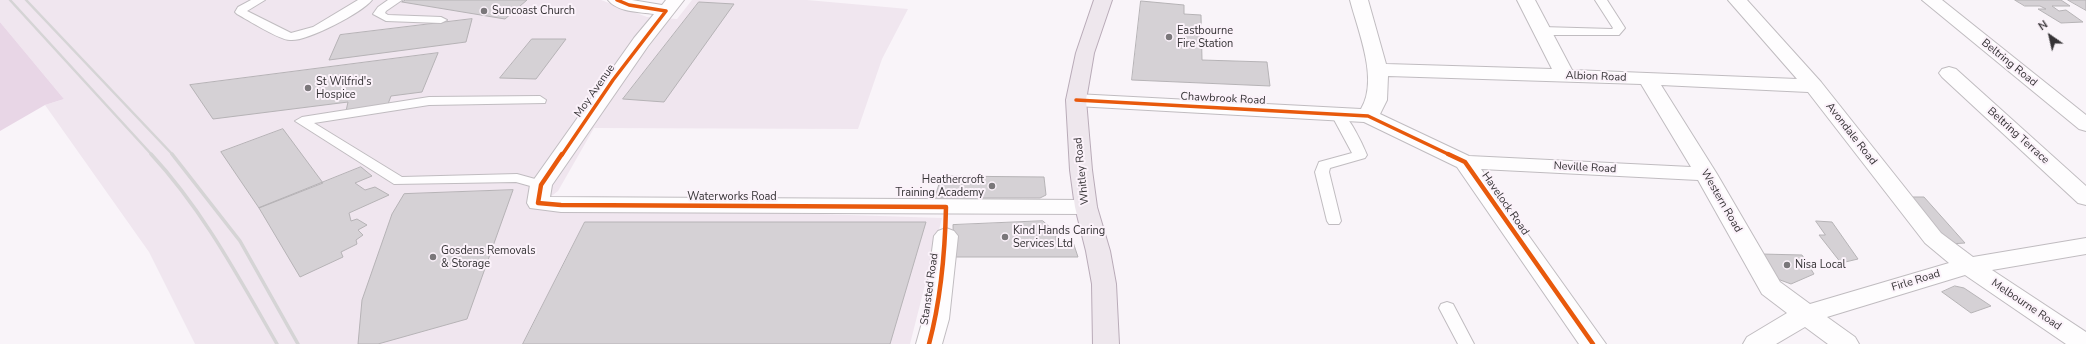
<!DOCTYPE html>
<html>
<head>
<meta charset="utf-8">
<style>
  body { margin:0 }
  #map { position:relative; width:2086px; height:344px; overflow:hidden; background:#f9f4f9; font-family:"Nunito Sans",sans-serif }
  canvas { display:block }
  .north { position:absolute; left:2030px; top:16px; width:40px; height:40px; -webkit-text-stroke:3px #fbf2fa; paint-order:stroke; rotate:326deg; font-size:11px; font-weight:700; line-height:16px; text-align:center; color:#363336 }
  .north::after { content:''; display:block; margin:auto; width:14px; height:18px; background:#363336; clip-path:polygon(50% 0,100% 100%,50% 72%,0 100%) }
</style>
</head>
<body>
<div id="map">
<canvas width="2086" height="344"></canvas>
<div class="north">N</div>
</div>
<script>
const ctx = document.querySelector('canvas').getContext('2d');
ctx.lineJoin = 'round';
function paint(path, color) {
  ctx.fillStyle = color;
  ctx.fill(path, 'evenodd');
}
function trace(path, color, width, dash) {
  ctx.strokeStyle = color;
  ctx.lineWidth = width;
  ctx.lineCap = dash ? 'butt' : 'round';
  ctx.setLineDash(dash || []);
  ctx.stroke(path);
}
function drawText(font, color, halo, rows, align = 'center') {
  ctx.font = font + ' "Nunito Sans",sans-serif';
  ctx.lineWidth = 4;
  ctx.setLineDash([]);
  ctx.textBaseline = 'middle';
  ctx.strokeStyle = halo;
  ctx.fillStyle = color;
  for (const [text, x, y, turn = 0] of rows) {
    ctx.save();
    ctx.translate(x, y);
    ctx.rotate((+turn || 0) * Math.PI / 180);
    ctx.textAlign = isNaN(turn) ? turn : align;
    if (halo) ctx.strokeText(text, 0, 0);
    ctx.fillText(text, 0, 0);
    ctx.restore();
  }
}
const built = new Path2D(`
  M0 0H601L647 17 677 19 692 0H807L908 9 882 59 858 129 594 128 558 191 540 205 942 218 910 344H195L149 252 45 105 64 99 0 22Z`);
const green = new Path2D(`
  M0 22 64 99 45 105 0 131Z`);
const building = new Path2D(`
  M406 0H527L505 19 402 2Z
  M2015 0H2061L2070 6H2052L2059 11 2066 10 2083 22 2061 23 2038 9H2046L2040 6H2025Z
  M2068 0H2086V10Z
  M1141 1 1184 5V14L1201 15 1202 60 1267 62 1270 86 1132 80Z
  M699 2 734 4 664 102 623 99Z
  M472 19 466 42 329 60 340 35Z
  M532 39H566L536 79 500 78Z
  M438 53 422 92 391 96 388 104 346 111 348 102 213 119 190 85Z
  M283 129 323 183 259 208 221 152Z
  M361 167 372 176 355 183 365 190 375 187 389 195 349 213 351 221 357 219 367 225 358 230 363 235 356 240 357 244 341 252 343 257 300 277 259 208Z
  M942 176 1044 177 1046 195 1040 198H935Z
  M513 190 467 319 378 344H358L362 300 392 214 404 194Z
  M1909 197H1924L1965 243 1949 244Z
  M1043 221 1056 233V243L1073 242 1078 257H954L953 225Z
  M1816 221 1832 222 1858 259 1841 263 1819 235H1825Z
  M585 222H926L890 344H523Z
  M1761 254 1802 255 1814 274 1791 284 1772 277Z
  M1955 286 1964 288 1991 306 1971 313 1942 292Z`);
const lane = new Path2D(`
  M251 0H265L247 11 291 33 313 27 358 0H372C362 13 306 42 290 40 279 40 248 20 237 14L235 12 238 7Z
  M388 0H402L386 11 385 13 388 15 441 17 447 20 441 23 386 21 373 14 378 7Z
  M1595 0H1607L1625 28 1619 35H1542L1536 31 1542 27 1612 29 1613 28Z
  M540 96 546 100 545 103 429 105 314 123 402 177 517 174 546 182 548 185 546 188 541 189 516 182 394 184 295 121 302 117 429 97Z
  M1338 110C1348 113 1363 145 1367 155L1365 158 1330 168 1329 172 1341 221 1339 224H1329L1327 221 1315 172 1319 162 1352 153 1331 114Z
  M1447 302 1453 304 1474 344H1458L1439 308 1441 304Z`);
const street = new Path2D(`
  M608 0H632L662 5 666 0H684L648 46 552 185 550 197 1086 200 1094 202 1097 207 1094 212 1086 214 561 212 530 208 527 203 530 185 634 38 654 14C640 12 617 12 608 0Z
  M1350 0H1368L1386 64 1552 69 1517 0H1535L1572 70 1797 79 1728 0H1747L1821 82 1941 233 1973 257 2086 238V254L1992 270 2086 332V344H2066L1965 275 1827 317 1855 337 1859 344H1828L1805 327 1776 344H1743L1747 337 1787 313 1762 294 1698 180 1481 169 1606 344H1579L1457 167 1364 122 1076 106 1069 104 1066 100 1069 96 1076 94 1361 109C1379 80 1358 31 1350 0ZM1388 76 1641 84 1691 167 1469 156 1380 114 1387 100ZM1661 85 1808 92 1925 243 1949 263 1810 304 1780 282 1717 174Z
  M1922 0H1942L2086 115V131L2079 129Z
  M1949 67 1956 69 2086 186V205L2078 203 1942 77 1939 73 1942 69Z
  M946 228 954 231 958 236 949 319 942 344H916L923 319 934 236 938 231Z`);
const primary = new Path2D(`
  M1094 0H1112L1094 53 1086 100 1092 170 1097 207 1110 251 1116 284 1119 344H1093L1092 284 1086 251 1075 207 1070 170 1066 100 1076 53Z`);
const railFar1 = new Path2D(`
  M10 0 152 155
  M26 0 173 155`);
const rail = new Path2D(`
  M151 154C203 210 239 278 277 344
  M172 154 240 241 298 344`);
const cyclewayFar1 = new Path2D(`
  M1076 100 1368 116 1450 155
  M562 155 613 80 666 11 629 5 617 0`);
const cycleway = new Path2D(`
  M562 154 541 185 538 203 561 205 946 207C945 254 941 299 929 344
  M1448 154 1465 162 1593 344`);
const markers = [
  [484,11,4,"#7a777a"],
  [1169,37,4,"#7a777a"],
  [308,88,4,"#7a777a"],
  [992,186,4,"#7a777a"],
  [1005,237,4,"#7a777a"],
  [433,257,4,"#7a777a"],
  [1787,265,4,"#7a777a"]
];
const poiNames = [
  ["Suncoast Church",492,11],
  ["Eastbourne",1177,31],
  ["Fire Station",1177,44],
  ["St Wilfrid's",316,82],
  ["Hospice",316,95],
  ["Heathercroft",984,180,"right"],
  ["Training Academy",984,193,"right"],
  ["Kind Hands Caring",1013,231],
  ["Services Ltd",1013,244],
  ["Gosdens Removals",441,251],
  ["& Storage",441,264],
  ["Nisa Local",1795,265]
];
const streetNames = [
  ["Beltring Road",2009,63,39],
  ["Albion Road",1596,77,2],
  ["Moy Avenue",595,91,-55],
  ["Chawbrook Road",1223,99,3],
  ["Avondale Road",1851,134,52],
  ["Beltring Terrace",2018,136,42],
  ["Neville Road",1585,168,3],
  ["Whitley Road",1082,171,-96],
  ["Waterworks Road",732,197],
  ["Western Road",1721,201,60],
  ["Havelock Road",1505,204,55],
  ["Firle Road",1916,281,-17],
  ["Stansted Road",930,289,-82],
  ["Melbourne Road",2026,305,34]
];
paint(built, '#f0e6ef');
paint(green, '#e8d6e6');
paint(building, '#d5d1d5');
trace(building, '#b6b3b6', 1);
trace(lane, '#c0bcc0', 2);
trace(street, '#c0bcc0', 2);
trace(primary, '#b9abb8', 2);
paint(lane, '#fefdfe');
paint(street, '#fefdfe');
paint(primary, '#eee7ed');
trace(railFar1, '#d5d4d5', 2.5);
trace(rail, '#d5d4d5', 3.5);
trace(cyclewayFar1, '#e8590c', 3.5);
trace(cycleway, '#e8590c', 4.5);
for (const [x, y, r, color] of markers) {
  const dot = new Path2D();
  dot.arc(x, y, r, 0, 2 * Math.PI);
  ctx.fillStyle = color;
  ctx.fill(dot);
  trace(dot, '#fbf2fa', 1.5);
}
drawText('11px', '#363336', '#fbf2fa', poiNames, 'left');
drawText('11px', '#363336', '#fbf2fa', streetNames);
</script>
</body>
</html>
